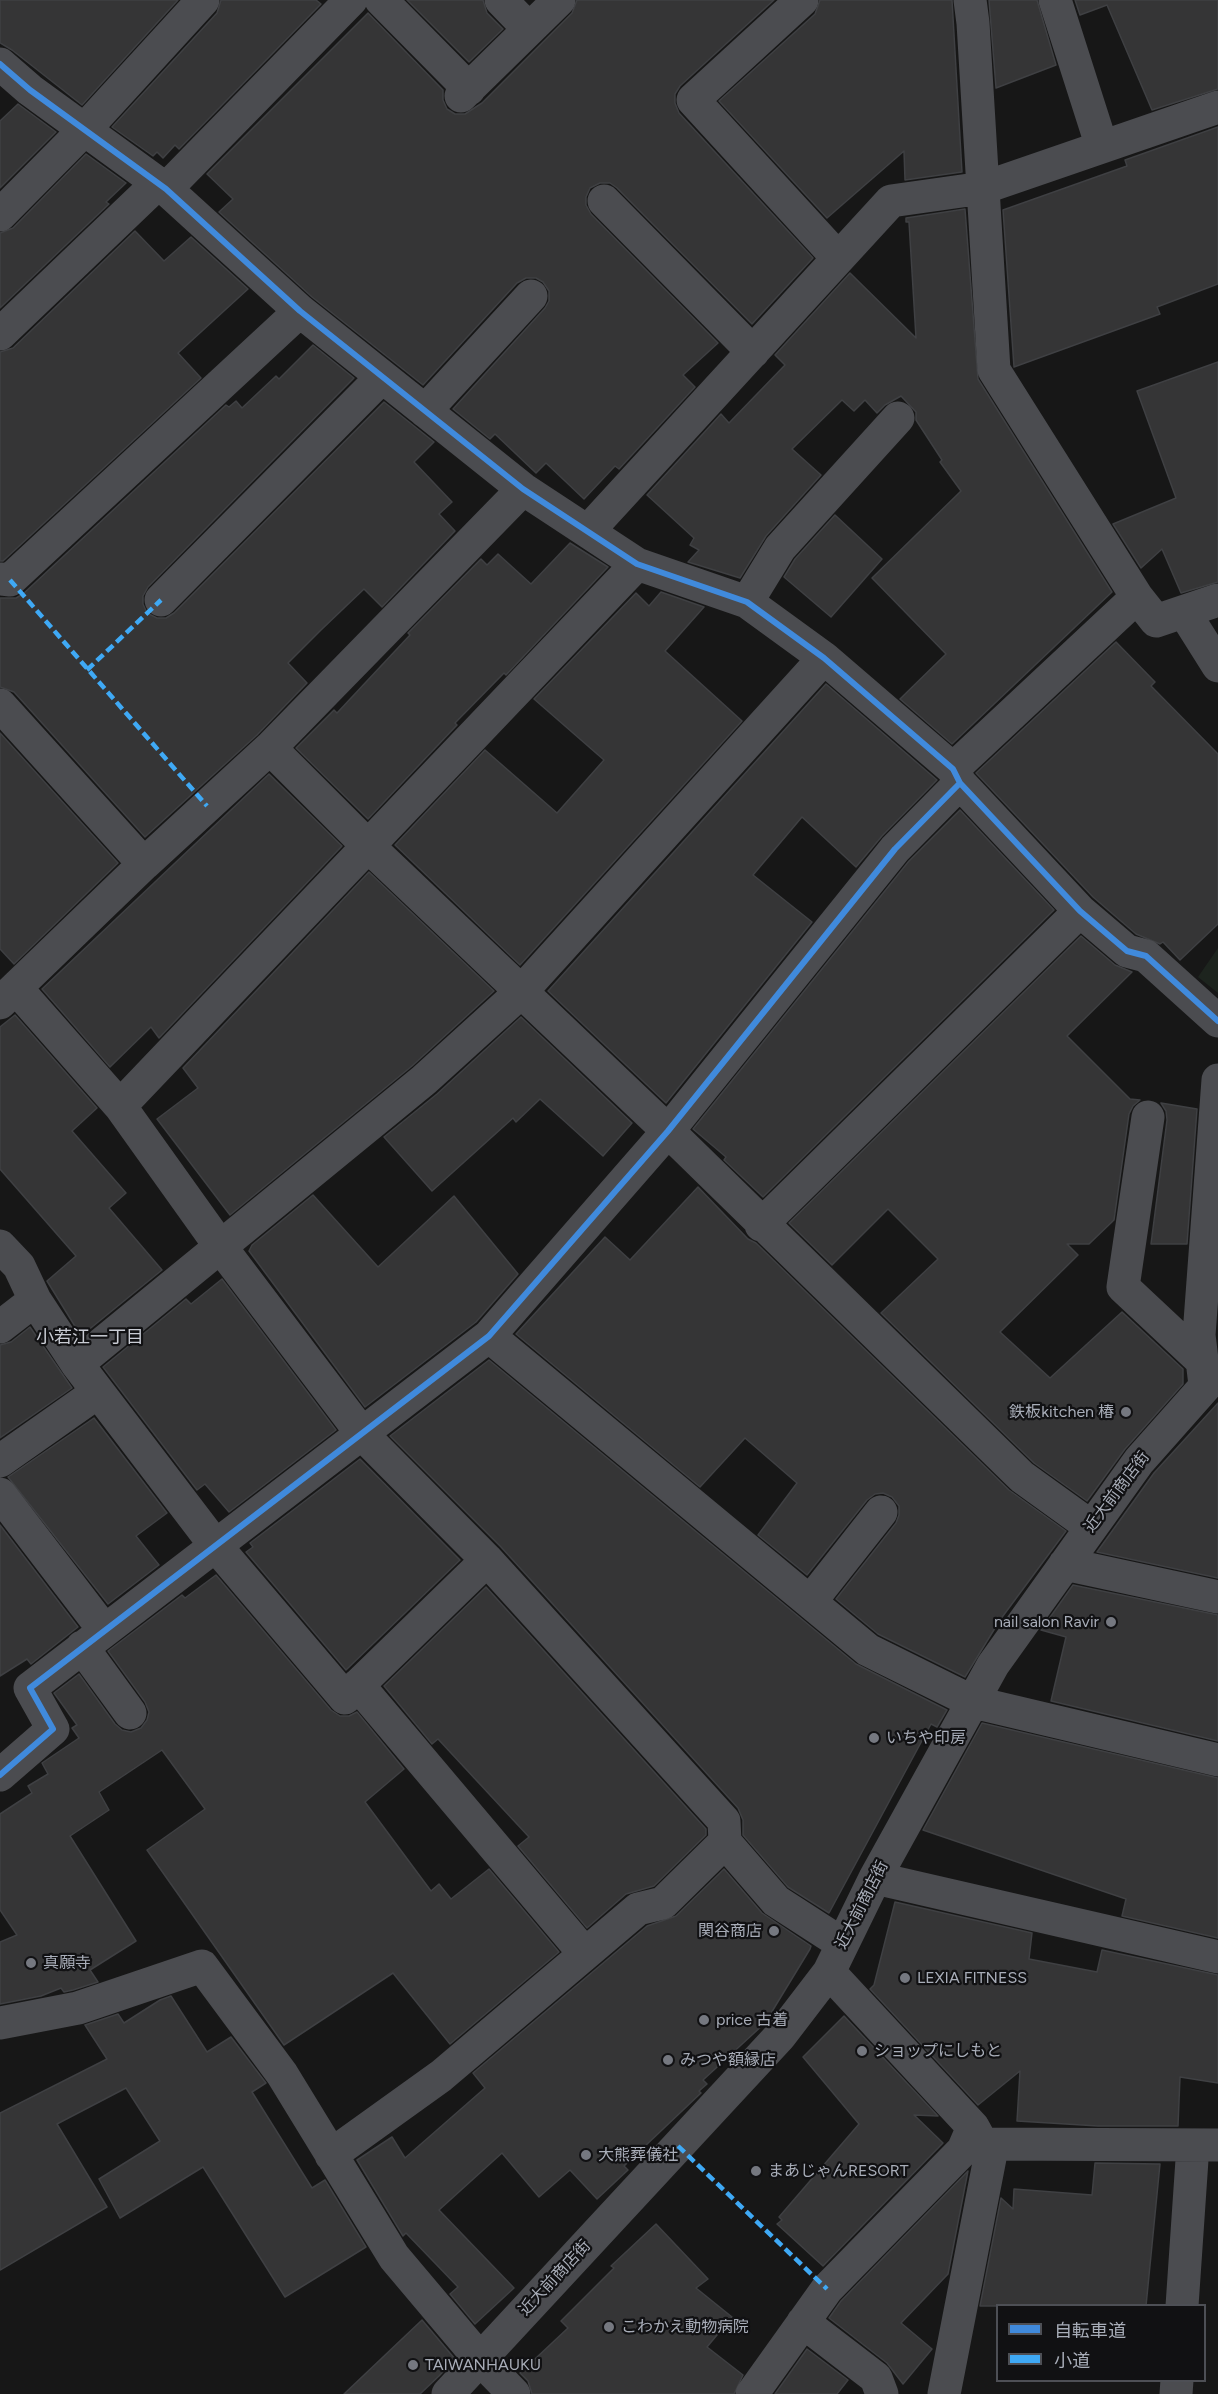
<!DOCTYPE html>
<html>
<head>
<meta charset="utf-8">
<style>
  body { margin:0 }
  #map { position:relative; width:1218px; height:2394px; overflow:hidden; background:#171717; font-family:Figtree,"Noto Sans JP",sans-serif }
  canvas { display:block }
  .legend { position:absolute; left:996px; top:2304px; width:210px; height:78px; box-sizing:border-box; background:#111113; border:2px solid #4d4f55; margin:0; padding:8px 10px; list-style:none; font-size:18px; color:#a8adb8 }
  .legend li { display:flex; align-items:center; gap:12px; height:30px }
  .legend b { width:30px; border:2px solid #4d4f55 }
</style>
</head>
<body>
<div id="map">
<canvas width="1218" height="2394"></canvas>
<ul class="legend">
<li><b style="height:8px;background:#408adc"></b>自転車道</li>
<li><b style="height:8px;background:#3fa9f5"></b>小道</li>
</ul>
</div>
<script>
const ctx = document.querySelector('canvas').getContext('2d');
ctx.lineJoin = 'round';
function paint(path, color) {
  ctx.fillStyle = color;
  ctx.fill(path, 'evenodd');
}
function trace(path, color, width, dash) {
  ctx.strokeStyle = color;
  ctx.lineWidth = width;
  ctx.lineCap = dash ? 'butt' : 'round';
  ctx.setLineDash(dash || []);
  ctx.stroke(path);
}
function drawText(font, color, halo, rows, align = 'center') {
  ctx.font = font + ' Figtree,"Noto Sans JP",sans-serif';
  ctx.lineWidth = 4.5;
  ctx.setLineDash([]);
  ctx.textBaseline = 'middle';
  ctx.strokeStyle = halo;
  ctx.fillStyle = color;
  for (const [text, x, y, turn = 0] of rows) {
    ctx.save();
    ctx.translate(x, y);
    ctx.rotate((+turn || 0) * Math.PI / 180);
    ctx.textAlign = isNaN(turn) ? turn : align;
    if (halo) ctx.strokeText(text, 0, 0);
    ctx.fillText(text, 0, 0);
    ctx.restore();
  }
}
const green = new Path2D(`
  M1218 948V993L1198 977Z`);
const building = new Path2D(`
  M0 0H178L82 105 12 50 0 43Z
  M221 0H316L321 4 179 149 175 145 163 158 157 152 153 156 112 127 217 13Z
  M407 0H483L487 13 503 29 469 62Z
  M577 0H774L680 86 675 94V103L679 113 813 258 752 324 617 188 610 183H600L590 188 586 197V205L591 214 718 343 683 375 695 387 619 469 615 466 584 499 546 463 536 473 495 434 490 439 453 409 545 308 549 301V291L543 282 536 278H526L517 283 423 385 312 297 219 212 233 199 207 174 368 13 443 90V100L447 109 455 114H465L482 103 572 13Z
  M820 0H952L962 172 905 180 904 151 827 218 719 101 815 14Z
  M989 0H1037L1056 65 996 88Z
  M1075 0H1218V89L1152 110 1107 5 1080 15Z
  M18 104 56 132 0 188V121Z
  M1218 127V284L1157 307 1160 314 1014 367 1003 210 1127 166 1125 160Z
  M86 154 126 183 106 202 109 204 0 308V233L13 228Z
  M965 209 978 379 1112 592 952 744 900 699 946 654 872 578 961 491 940 462 942 460 916 420V412L901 396 885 405 877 413 865 400 854 411 842 400 792 449 821 475 766 536 740 578 688 562 699 550 690 545 694 538 647 495 721 414 729 423 785 365 775 355 850 273 916 338 909 222H906V218Z
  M135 231 164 261 191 237 248 289 178 353 201 378 3 561H0V352L13 348Z
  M313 345 354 378 148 587 143 596V604L147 613 157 618H166L174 613 384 402 434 442 414 462 452 502 439 514 455 531 382 607 364 589 321 630 288 663 307 683 257 735 145 837 14 692 0 687V598H16L23 594 226 405 229 407 236 401 242 408 276 376 279 379Z
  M1218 362V582L1181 593 1162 549 1141 568 1113 524 1176 498 1137 391Z
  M835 515 882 559 831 617 784 577 795 559Z
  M570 543 608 567 506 675 504 673 455 723 457 725 368 819 296 748 334 710 337 713 410 635 408 633 481 559 487 565 498 554 531 584Z
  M661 592 704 607 665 651 742 721 520 965 395 845 485 750 557 813 604 760 534 699 636 593 649 606Z
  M1116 642 1155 682 1151 686 1218 754V924L1180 960 1163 942 1160 944 1136 934 1093 897 976 773Z
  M826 684 937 780 882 836 856 867 802 817 753 875 812 922 666 1103 548 991Z
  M0 733 118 863 14 964 0 949Z
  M269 774 342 846 159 1038 151 1027 110 1067 42 989Z
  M960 810 1054 910 763 1197 724 1160 726 1157 693 1129 909 861Z
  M369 872 494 991 412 1066 230 1215 157 1119 198 1088 183 1068Z
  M1081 936 1115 965 1132 972 1067 1036 1130 1099 1140 1100 1133 1106 1129 1114 1114 1220 1089 1244H1067L1078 1255 1000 1332 1050 1378 1122 1312 1183 1369V1384L1125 1449 1087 1501 1034 1463 881 1313 938 1259 888 1209 832 1265 789 1223Z
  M15 1015 97 1108 72 1131 126 1193 109 1208 162 1270 81 1336 47 1281 76 1256 0 1169V1027Z
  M521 1017 632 1123 603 1156 540 1099 516 1122 513 1118 432 1191 384 1137 437 1094Z
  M1161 1103 1197 1109 1187 1244H1151L1167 1120 1166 1111Z
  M698 1187 748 1239 756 1243 1009 1490 1066 1531 1000 1620 965 1677 878 1634 836 1599 896 1523 899 1515V1506L892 1497 883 1493 875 1494 867 1500 807 1575 758 1535 797 1483 745 1438 700 1487 516 1334 605 1237 630 1260Z
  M313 1195 378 1267 454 1196 518 1274 476 1322 365 1407 249 1251 252 1245Z
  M222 1279 336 1430 229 1512 205 1484 197 1490 103 1367 186 1299 191 1304Z
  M30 1327 72 1388 0 1438V1345L11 1342Z
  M489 1360 856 1664 947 1710 937 1727 931 1724 829 1913 788 1887 743 1835V1820L738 1808 501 1547 390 1436Z
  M1218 1403V1578L1097 1552 1154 1473Z
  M94 1418 167 1513 136 1536 159 1565 108 1604 8 1477Z
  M360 1459 460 1560 346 1670 246 1552 253 1547 250 1543Z
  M0 1525 78 1627 31 1664 27 1659 0 1676Z
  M216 1575 331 1710 340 1716H349L357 1712 404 1769 365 1802 431 1891 439 1884 451 1899 489 1869 559 1952 450 2044 393 1973 284 2045 147 1850 205 1809 162 1750 99 1792 109 1810 70 1836 136 1941 90 1970 98 1982 73 1990 64 1992 61 1988 41 1996 0 2004V1942L17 1935 0 1910V1814L32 1793 28 1786 48 1774 42 1763 79 1738 72 1728 77 1725 54 1693 79 1674 115 1724 122 1730 131 1732 141 1728 147 1720 149 1712 145 1702 108 1651 182 1595 185 1598Z
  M1073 1585 1218 1615V1741L1051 1701 1066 1637 1041 1630Z
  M486 1587 706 1829V1835L654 1886 626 1894 587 1928 518 1846 529 1837 438 1739 432 1744 384 1686Z
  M982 1723 1218 1778V1938L1122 1916 1126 1899 923 1830Z
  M724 1869 762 1913 811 1946 810 1949 765 2023 703 2080 707 2084 699 2091 701 2093 624 2166 628 2170 597 2199 570 2170 539 2197 502 2153 439 2210 514 2288 475 2324 450 2294 458 2287 406 2233 403 2236 357 2160 392 2137 405 2158 485 2088 473 2073 647 1926 676 1916Z
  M895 1902 1032 1933 1029 1959 1097 1972 1102 1950 1218 1975V2083L1180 2077 1178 2126H1098L1017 2121 1020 2071 978 2105 870 1989 874 1985Z
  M171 1996 207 2052 231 2037 266 2083 252 2092 312 2188 325 2180 366 2247 285 2297 203 2167 120 2218 99 2179 160 2141 126 2088 57 2124 107 2207 0 2270V2113L107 2059 85 2025 118 2014 124 2023 160 2000Z
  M844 2016 938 2116 914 2115 943 2143 823 2266 777 2224 782 2220 779 2217 859 2124 803 2057Z
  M1095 2163 1160 2164 1146 2306H980L1001 2198 1013 2209 1014 2189 1092 2195Z
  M968 2171 948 2274 901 2323 932 2349 903 2384 887 2363 829 2318 841 2301Z
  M656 2224 708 2279 696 2288 732 2317 707 2347 743 2375 734 2394H532L528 2381 520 2373 568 2328 561 2321 614 2268 611 2266Z
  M422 2320 455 2359 439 2376 420 2394H344Z
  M807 2349 848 2380 837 2394H775Z`);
const minor = new Path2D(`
  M381 0 469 89
  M501 0 529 29
  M802 0 693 100 838 258
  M970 0 973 23 994 370 1137 597 1156 621 1218 600
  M1055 0 1102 147
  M0 64 30 90 166 189 300 311 523 489 637 564 747 602 824 658 953 769 960 783 1080 911 1127 951 1146 956 1218 1021
  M461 96 559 0
  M166 189 351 0
  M604 201 753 352
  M0 215 85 129 203 0
  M0 334 158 183
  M425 411 531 296
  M588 531 891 201 983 188 1218 107
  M0 579 10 580 300 311
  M161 600 382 377
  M747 602 780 548 898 418
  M1184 612 1218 666
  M0 705 144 864
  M270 748 367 845 668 1131 1022 1477 1090 1526
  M953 769 1137 597
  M16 988 120 1106 220 1246 363 1435 487 1560 724 1821 725 1842 776 1901 841 1943
  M0 1003 144 864 270 748 523 489
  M120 1106 637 564
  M1148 1117 1123 1287 1202 1361
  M761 1225 1080 911
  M0 1246 19 1266 35 1300
  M0 1327 35 1300 77 1364 424 1080 521 992 824 658
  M489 1336 868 1650 973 1702 1218 1760
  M77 1364 215 1545 345 1698 487 1560
  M1205 1385 1199 1335 1218 1080
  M0 1461 98 1392
  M0 1494 104 1630
  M1065 1564 1218 1597
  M810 1602 881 1512
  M82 1647 130 1713
  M358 1685 585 1954 638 1909 663 1903 725 1842
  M0 1775 53 1729 30 1688 489 1336 668 1131 895 849 960 783
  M875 1878 1218 1957
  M829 1972 973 2127 990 2158 944 2394
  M0 2023 78 2008 202 1966 282 2074 394 2257 480 2359 514 2394
  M984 2144 1218 2145
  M331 2155 441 2076 585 1954
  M1182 2306 1193 2145
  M803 2322 876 2378 882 2394
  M448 2394 780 2036 829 1972 875 1878 993 1665 1139 1461 1218 1372
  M752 2394 827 2289 963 2150 973 2127
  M1176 2394 1177 2380`);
const quiet = new Path2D(`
  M10 580 207 806
  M87 670 161 600
  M678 2146 827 2289`);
const cycleway = new Path2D(`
  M0 64 30 90 166 189 300 311 523 489 637 564 747 602 824 658 953 769 960 783 1080 911 1127 951 1146 956 1218 1021
  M0 1775 53 1729 30 1688 489 1336 668 1131 895 849 960 783`);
const markers = [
  [1126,1412,6,"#757880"],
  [1111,1622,6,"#757880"],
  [874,1738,6,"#757880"],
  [774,1931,6,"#757880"],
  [31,1963,6,"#757880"],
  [905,1978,6,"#757880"],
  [704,2020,6,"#757880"],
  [862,2051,6,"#757880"],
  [668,2060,6,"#757880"],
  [586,2155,6,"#757880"],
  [756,2171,6,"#757880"],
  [609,2327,6,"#757880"],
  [413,2365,6,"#757880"]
];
const poiNames = [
  ["鉄板kitchen 椿",1114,1412,"right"],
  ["nail salon Ravir",1099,1622,"right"],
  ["いちや印房",886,1738],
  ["関谷商店",762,1931,"right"],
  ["真願寺",43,1963],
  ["LEXIA FITNESS",917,1978],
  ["price 古着",716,2020],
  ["ショップにしもと",874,2051],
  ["みつや額縁店",680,2060],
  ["大熊葬儀社",598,2155],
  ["まあじゃんRESORT",768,2171],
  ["こわかえ動物病院",621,2327],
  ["TAIWANHAUKU",425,2365]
];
const streetNames = [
  ["近大前商店街",1117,1492,-53],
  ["近大前商店街",862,1905,-63],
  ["近大前商店街",555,2278,-47]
];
const neighbourhoodNames = [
  ["小若江一丁目",90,1338]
];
paint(green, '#1d241e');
paint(building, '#353536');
trace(building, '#3f4043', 1.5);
trace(minor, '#4b4c50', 33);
trace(quiet, '#3fa9f5', 4.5, [9, 4.5]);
trace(cycleway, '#408adc', 6);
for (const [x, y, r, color] of markers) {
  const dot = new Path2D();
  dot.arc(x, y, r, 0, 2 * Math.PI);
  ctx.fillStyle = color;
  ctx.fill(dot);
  trace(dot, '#111113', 2);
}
drawText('16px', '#a8adb8', '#111113', poiNames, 'left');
drawText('16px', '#a8adb8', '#111113', streetNames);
drawText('18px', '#c9ccd4', '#111113', neighbourhoodNames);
</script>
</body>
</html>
